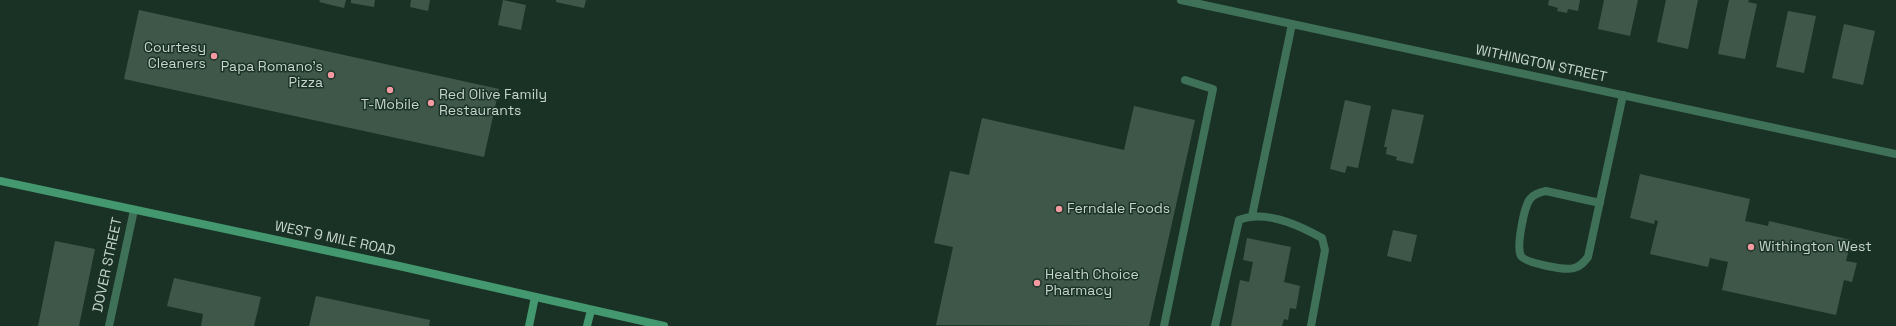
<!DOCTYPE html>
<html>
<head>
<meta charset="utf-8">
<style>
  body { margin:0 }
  canvas { display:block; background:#1a3226 }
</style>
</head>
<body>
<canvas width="1896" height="326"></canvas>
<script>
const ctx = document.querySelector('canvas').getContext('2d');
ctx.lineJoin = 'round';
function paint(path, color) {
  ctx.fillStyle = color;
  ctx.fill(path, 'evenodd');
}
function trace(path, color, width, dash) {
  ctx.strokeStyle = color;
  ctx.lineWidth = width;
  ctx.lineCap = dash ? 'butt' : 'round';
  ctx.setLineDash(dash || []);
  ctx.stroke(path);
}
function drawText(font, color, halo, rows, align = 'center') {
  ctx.font = font + ' "Space Grotesk",sans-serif';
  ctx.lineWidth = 3;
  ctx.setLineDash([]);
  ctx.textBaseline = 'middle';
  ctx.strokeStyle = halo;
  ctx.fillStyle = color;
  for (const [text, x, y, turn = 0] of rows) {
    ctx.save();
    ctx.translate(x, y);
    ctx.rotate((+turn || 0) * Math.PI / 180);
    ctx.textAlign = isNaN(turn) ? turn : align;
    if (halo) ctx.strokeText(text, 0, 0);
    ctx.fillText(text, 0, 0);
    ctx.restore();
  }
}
const building = new Path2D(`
  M320 0H346L344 8 319 2Z
  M351 0H375L374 7 351 3Z
  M411 0H430L428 11 410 7Z
  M503 0 526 5 521 30 498 25Z
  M556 0H586L584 8 556 2Z
  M1549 0H1580L1578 11 1568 9 1567 13 1557 11 1558 8 1548 5Z
  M1604 0H1638L1630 36 1598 29Z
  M1666 0H1698L1688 49 1657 42Z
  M1729 0H1749L1748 2 1757 4 1745 59 1718 54Z
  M139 10 499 89 484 157 124 79Z
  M1788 11 1816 16 1804 73 1776 67Z
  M1844 24 1875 31 1863 85 1832 78Z
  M1345 100 1371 106 1358 168 1347 166 1345 173 1330 169Z
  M1134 106 1195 120 1149 326 936 325 953 247 934 243 950 171 969 175 982 118 1124 150Z
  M1392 109 1424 115 1413 164 1396 160 1397 157 1386 154 1387 147H1384Z
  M1640 174 1750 199 1745 221 1768 226 1769 221 1851 240 1846 261 1857 263 1852 282 1844 280 1836 315 1722 290 1728 262 1710 258 1708 267 1650 254 1658 221 1655 220 1654 224 1630 218Z
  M1393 230 1417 235 1411 262 1387 256Z
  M1247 238 1291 247 1284 282 1300 286 1296 309 1290 308 1288 320 1284 319 1282 326H1231L1240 280 1249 282 1253 262 1243 260Z
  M55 241 95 249 79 326H38Z
  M174 278 261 297 254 326H201L203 314 167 306Z
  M316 296 430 320 429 326H309Z`);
const lane = new Path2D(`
  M1600 203 1546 191C1540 192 1534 194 1530 199 1524 207 1516 247 1521 256 1526 263 1565 271 1574 268 1580 267 1584 262 1588 257 1600 203 1611 149 1623 95
  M1252 216 1292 24
  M1164 326 1213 89 1185 80
  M1215 326 1239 220C1265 209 1299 225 1322 238L1325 250 1311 326`);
const street = new Path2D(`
  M1181 0 1896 154
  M109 326 134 210`);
const secondary = new Path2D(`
  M0 181 399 266 664 326
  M529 326 535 297
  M587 326 591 310`);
const markers = [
  [214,56,4,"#f49aa1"],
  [331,75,4,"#f49aa1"],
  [390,90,4,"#f49aa1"],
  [431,103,4,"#f49aa1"],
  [1059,209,4,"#f49aa1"],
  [1751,247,4,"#f49aa1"],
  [1037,283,4,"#f49aa1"]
];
const poiNames = [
  ["Courtesy",206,48,"right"],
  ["Cleaners",206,64,"right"],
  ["Papa Romano's",323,67,"right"],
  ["Pizza",323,83,"right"],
  ["Red Olive Family",439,95],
  ["Restaurants",439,111],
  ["T-Mobile",390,105,"center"],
  ["Ferndale Foods",1067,209],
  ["Withington West",1759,247],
  ["Health Choice",1045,275],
  ["Pharmacy",1045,291]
];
const streetNames = [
  ["WITHINGTON STREET",1541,64,12],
  ["WEST 9 MILE ROAD",335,239,12],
  ["DOVER STREET",108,265,-78]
];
paint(building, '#3e5749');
trace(lane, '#3f7158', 8);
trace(street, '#3f7158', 8);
trace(secondary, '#43986f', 8);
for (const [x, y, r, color] of markers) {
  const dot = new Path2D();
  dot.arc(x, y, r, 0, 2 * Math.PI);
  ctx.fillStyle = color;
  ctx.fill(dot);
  trace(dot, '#1a3226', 1.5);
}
drawText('14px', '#c7d5cd', '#1a3226', poiNames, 'left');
drawText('14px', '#c7d5cd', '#1a3226', streetNames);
</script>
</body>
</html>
